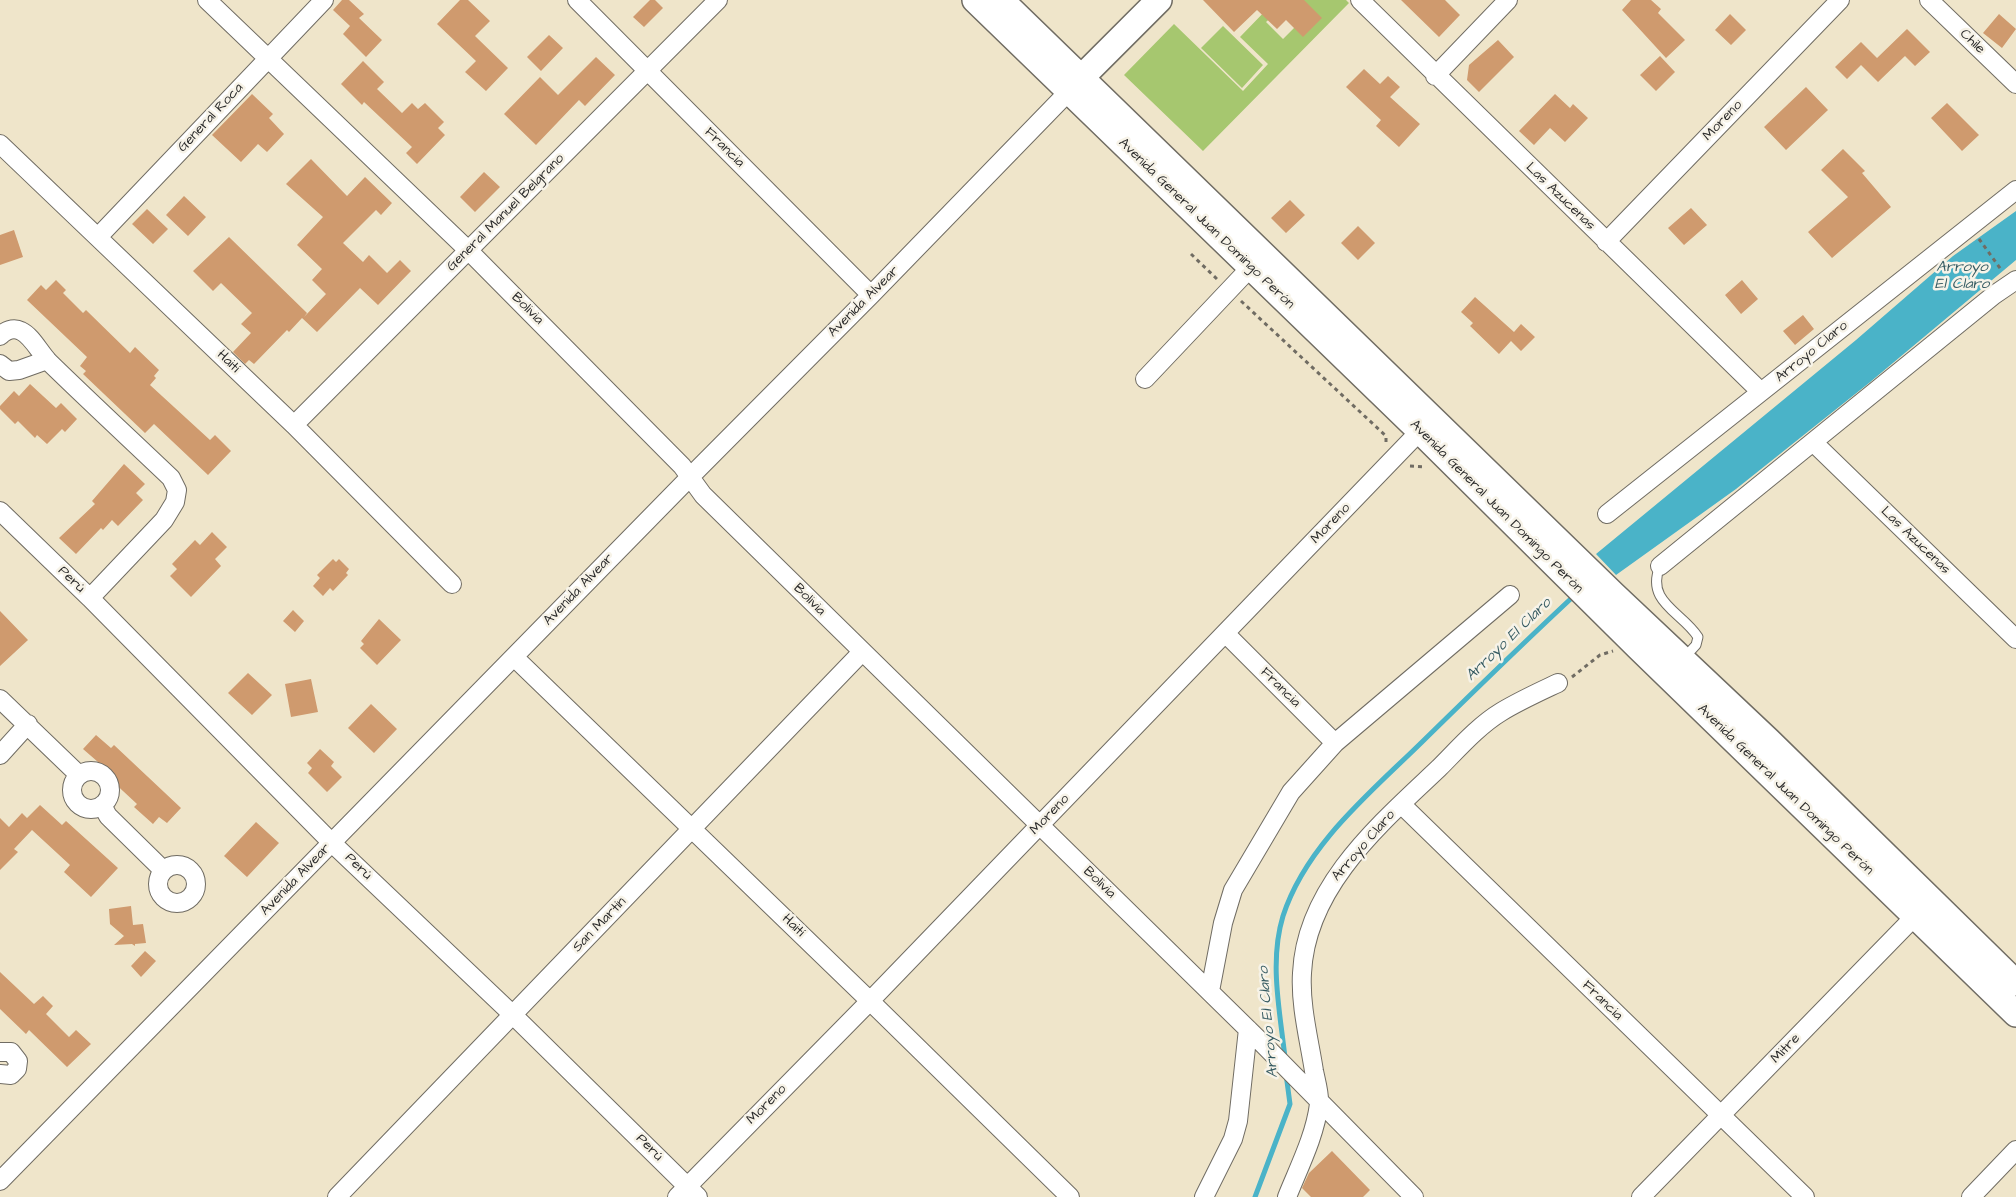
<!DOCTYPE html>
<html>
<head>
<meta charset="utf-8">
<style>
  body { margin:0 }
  canvas { display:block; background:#efe5ca }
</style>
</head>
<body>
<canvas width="2016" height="1197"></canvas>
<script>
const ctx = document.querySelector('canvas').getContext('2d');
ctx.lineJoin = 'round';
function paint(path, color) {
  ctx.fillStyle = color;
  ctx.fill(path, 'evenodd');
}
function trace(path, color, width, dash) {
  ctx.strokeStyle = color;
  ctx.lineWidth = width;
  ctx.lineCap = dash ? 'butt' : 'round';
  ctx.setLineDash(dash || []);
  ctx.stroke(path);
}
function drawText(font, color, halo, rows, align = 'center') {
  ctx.font = font + ' "Architects Daughter",sans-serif';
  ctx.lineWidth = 5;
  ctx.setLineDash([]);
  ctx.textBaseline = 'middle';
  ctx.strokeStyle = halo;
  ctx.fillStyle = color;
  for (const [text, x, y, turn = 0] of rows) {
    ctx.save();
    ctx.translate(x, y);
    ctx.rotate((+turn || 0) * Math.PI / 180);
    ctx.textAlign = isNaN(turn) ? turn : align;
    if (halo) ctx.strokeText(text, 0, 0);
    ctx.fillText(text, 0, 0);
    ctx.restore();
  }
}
const green = new Path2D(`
  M1304 0H1346L1349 3 1203 151 1124 75 1174 24 1243 91 1268 64 1240 37 1270 6 1277 12 1266 22 1283 39 1294 28Z
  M1223 26 1263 65 1242 88 1201 48Z`);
const water = new Path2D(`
  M2016 211V260L1869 383 1736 489 1616 575 1596 554 1856 340 1953 256Z`);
const stream = new Path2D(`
  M1285 1058C1280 1011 1269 962 1283 916 1306 845 1370 793 1421 743 1472 693 1523 643 1576 594
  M1255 1197 1290 1104 1286 1074`);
const building = new Path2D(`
  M342 0H349L364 14 359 18 382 40 366 57 343 34 350 26 333 10Z
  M460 0H468L490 21 475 36 508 68 486 91 465 72 476 61 437 24Z
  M650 0H655L663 8 644 27 633 17Z
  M1203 0H1304L1322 18 1303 37 1286 20 1277 29 1257 10 1234 32Z
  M1401 0H1445L1460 15 1439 37Z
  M1631 0H1651L1661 9 1658 13 1685 40 1666 58 1622 10Z
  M1730 14 1746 30 1731 45 1715 30Z
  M1999 14 2016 29 2002 48 1983 33Z
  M1907 29 1930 52 1915 66 1905 56 1878 82 1861 65 1847 79 1835 67 1861 42 1877 58Z
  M549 35 563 48 541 71 527 57Z
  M1498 40 1514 57 1479 92 1467 80 1469 65Z
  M1660 56 1675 72 1656 91 1640 75Z
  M596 57 615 75 585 106 579 100 536 145 504 114 540 77 558 95Z
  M363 61 384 82 377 89 402 113 412 103 418 109 425 103 444 122 438 128 445 135 417 164 406 153 412 147 364 102 362 105 341 84Z
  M1364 69 1380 84 1388 76 1400 87 1390 97 1420 124 1399 147 1376 126 1381 120 1346 87Z
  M1806 87 1828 110 1786 150 1764 127Z
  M252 94 273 114 269 118 284 134 267 152 258 144 241 162 212 135Z
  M1555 94 1570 108 1573 104 1588 118 1565 142 1550 128 1534 145 1519 131Z
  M1947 103 1979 135 1962 151 1931 118Z
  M1843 149 1865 171 1862 173 1891 207 1832 258 1808 232 1848 197 1821 170Z
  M311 159 347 196 365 177 392 203 381 215 376 210 343 243 363 262 369 255 387 273 400 260 411 271 378 305 360 288 317 332 302 318 289 332 287 330 254 364 249 360 245 364 233 352 251 333 241 324 252 313 221 283 213 291 193 271 229 237 307 313 304 317 326 294 312 280 322 269 297 245 323 217 286 184Z
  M484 172 500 187 475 212 460 197Z
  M184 196 206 217 188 236 166 215Z
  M1290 200 1305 215 1286 233 1271 218Z
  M1691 208 1707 225 1684 245 1668 228Z
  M147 209 168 229 153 244 132 224Z
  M1358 226 1375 243 1358 260 1341 243Z
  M14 230 23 257 0 265V235Z
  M56 280 66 290 63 293 83 313 86 310 130 353 135 347 159 370 154 376 156 378 150 385 210 440 215 435 231 451 208 475 154 424 145 433 83 374 86 371 80 366 87 357 27 300 41 285 46 290Z
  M1742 280 1758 299 1741 314 1725 295Z
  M1475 297 1514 332 1521 324 1535 337 1521 351 1511 341 1499 354 1470 326 1473 323 1461 312Z
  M1803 315 1814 329 1795 345 1783 331Z
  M30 384 56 408 61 403 77 419 65 432 62 429 47 444 37 435 35 438 18 421 15 424 0 409V406L14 391 19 396Z
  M124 464 145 484 136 493 143 500 118 526 112 520 103 530 101 528 76 554 59 538 95 504 92 501Z
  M212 532 227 547 215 559 221 566 191 597 170 576 177 569 172 564 195 540 200 545Z
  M333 559 336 562 339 559 349 569 346 573 348 575 333 591 330 588 323 596 313 586 320 578 317 575Z
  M293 610 304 621 295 632 283 621Z
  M0 611 28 640 0 666Z
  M379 619 401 640 377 665 360 648 364 644 361 641Z
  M248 673 272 695 252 715 228 693Z
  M311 679 318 712 291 717 285 684Z
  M371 704 397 729 374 753 348 728Z
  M96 735 111 748 114 745 181 808 167 823 159 817 153 824 134 807 137 804 95 765 98 762 83 749Z
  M320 749 334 762 331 766 342 777 327 792 308 773 312 768 307 763Z
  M40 805 62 825 66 821 118 868 91 897 64 872 70 865 32 830 14 849 18 852 0 870V818L9 827 22 813 27 818Z
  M256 822 279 843 247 877 224 856Z
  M131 906 133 925 143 924 146 943 135 944V946L132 944 114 945 124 936 110 924 109 909Z
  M145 951 156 961 141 977 131 966Z
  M0 972 34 1004 43 996 53 1006 46 1014 69 1037 76 1030 91 1044 67 1067 29 1030 26 1034 0 1009Z
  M1332 1151 1370 1190 1363 1197H1311L1302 1188 1309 1173Z`);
const path = new Path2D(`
  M1979 239 2002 271
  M1191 254 1218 280
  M1241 301 1386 436V442
  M1410 466 1426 467
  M1572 677 1600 655 1613 651`);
const lane = new Path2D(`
  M1660 566C1645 602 1682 612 1698 637L1696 645 1683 659`);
const street = new Path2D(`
  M207 0 469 251 682 466 703 495 1261 1042 1414 1197
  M577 0 871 295
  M1360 0 1761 392
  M1929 0 2016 84
  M1435 76 1508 0
  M0 144 294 425 452 584
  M98 237 324 0
  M1606 242 1840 0
  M0 336C5 331 13 327 21 331 32 336 40 353 49 362 89 401 130 439 171 478L177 490 175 502 164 520 90 598
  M0 364 9 371 19 370 47 360
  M1145 379 1251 267
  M294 425 718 0
  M1814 443 2016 639
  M0 511 90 598 332 843 513 1015 698 1197
  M1607 514 2016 190
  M1660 566 1994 295 2016 280
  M1225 633 1335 743
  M514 657 870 1001 1070 1197
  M0 699 79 775
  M0 755 28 724
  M72 790a19 19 0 1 1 38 0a19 19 0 1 1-38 0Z
  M1401 804 1805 1197
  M102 805 108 816 163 870
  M158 884a19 19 0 1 1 38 0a19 19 0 1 1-38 0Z
  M1210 991 1223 923 1233 890 1291 792 1335 743 1510 595
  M0 1052H11L18 1061 17 1069 11 1075 0 1074
  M0 1181 690 477 871 295 1076 84
  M337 1197 862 652
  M677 1197 870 1001 1420 431
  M1204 1197 1233 1139 1238 1121 1248 1029
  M1287 1197C1299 1167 1315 1136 1319 1104 1320 1094 1316 1081 1314 1071 1309 1039 1300 1005 1302 973 1306 886 1381 823 1439 768 1458 749 1478 726 1501 712 1519 701 1539 692 1558 683
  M1641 1197 1922 909
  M1971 1197 2016 1150`);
const secondary = new Path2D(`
  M975 0 1420 431 1638 647 2016 1014
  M1001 0 1613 594 1769 741 2016 983
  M1081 78 1159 0`);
const streetNames = [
  ["Chile",1972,42,44],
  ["General Roca",211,118,-47],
  ["Moreno",1723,121,-46],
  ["Francia",724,148,45],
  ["Las Azucenas",1560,197,44],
  ["General Manuel Belgrano",506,213,-45],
  ["Avenida General Juan Domingo Perón",1206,224,44],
  ["Avenida Alvear",864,302,-45],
  ["Bolivia",527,309,45],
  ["Arroyo Claro",1812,352,-39],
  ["Haití",228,362,44],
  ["Avenida General Juan Domingo Perón",1496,507,45],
  ["Moreno",1331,524,-46],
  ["Las Azucenas",1915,541,44],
  ["Perú",71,580,44],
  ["Avenida Alvear",579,590,-46],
  ["Bolivia",809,600,45],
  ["Francia",1280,688,45],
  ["Avenida General Juan Domingo Perón",1785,790,44],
  ["Moreno",1050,815,-46],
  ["Arroyo Claro",1364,846,-49],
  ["Perú",358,867,44],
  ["Avenida Alvear",296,880,-46],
  ["Bolivia",1099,883,44],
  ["San Martín",600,925,-46],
  ["Haití",793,926,44],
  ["Francia",1602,1001,44],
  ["Mitre",1786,1049,-46],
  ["Moreno",767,1105,-45],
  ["Perú",649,1148,45]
];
const waterNames = [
  ["Arroyo",1962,268],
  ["El Claro",1962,285],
  ["Arroyo El Claro",1509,640,-44],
  ["Arroyo El Claro",1269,1022,-95]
];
paint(green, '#a6c76f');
paint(water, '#4ab3c8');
trace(stream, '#4ab3c8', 5);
paint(building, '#cf9a6e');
trace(lane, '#706c63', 11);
trace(street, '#706c63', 20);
trace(secondary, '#706c63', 28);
trace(path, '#706c63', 3, [4, 4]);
trace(lane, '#fff', 9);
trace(street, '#fff', 18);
trace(secondary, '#fff', 25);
drawText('14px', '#2b2b2b', '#f7f3e8', streetNames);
drawText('italic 15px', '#365b62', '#f7f3e8', waterNames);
</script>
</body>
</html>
